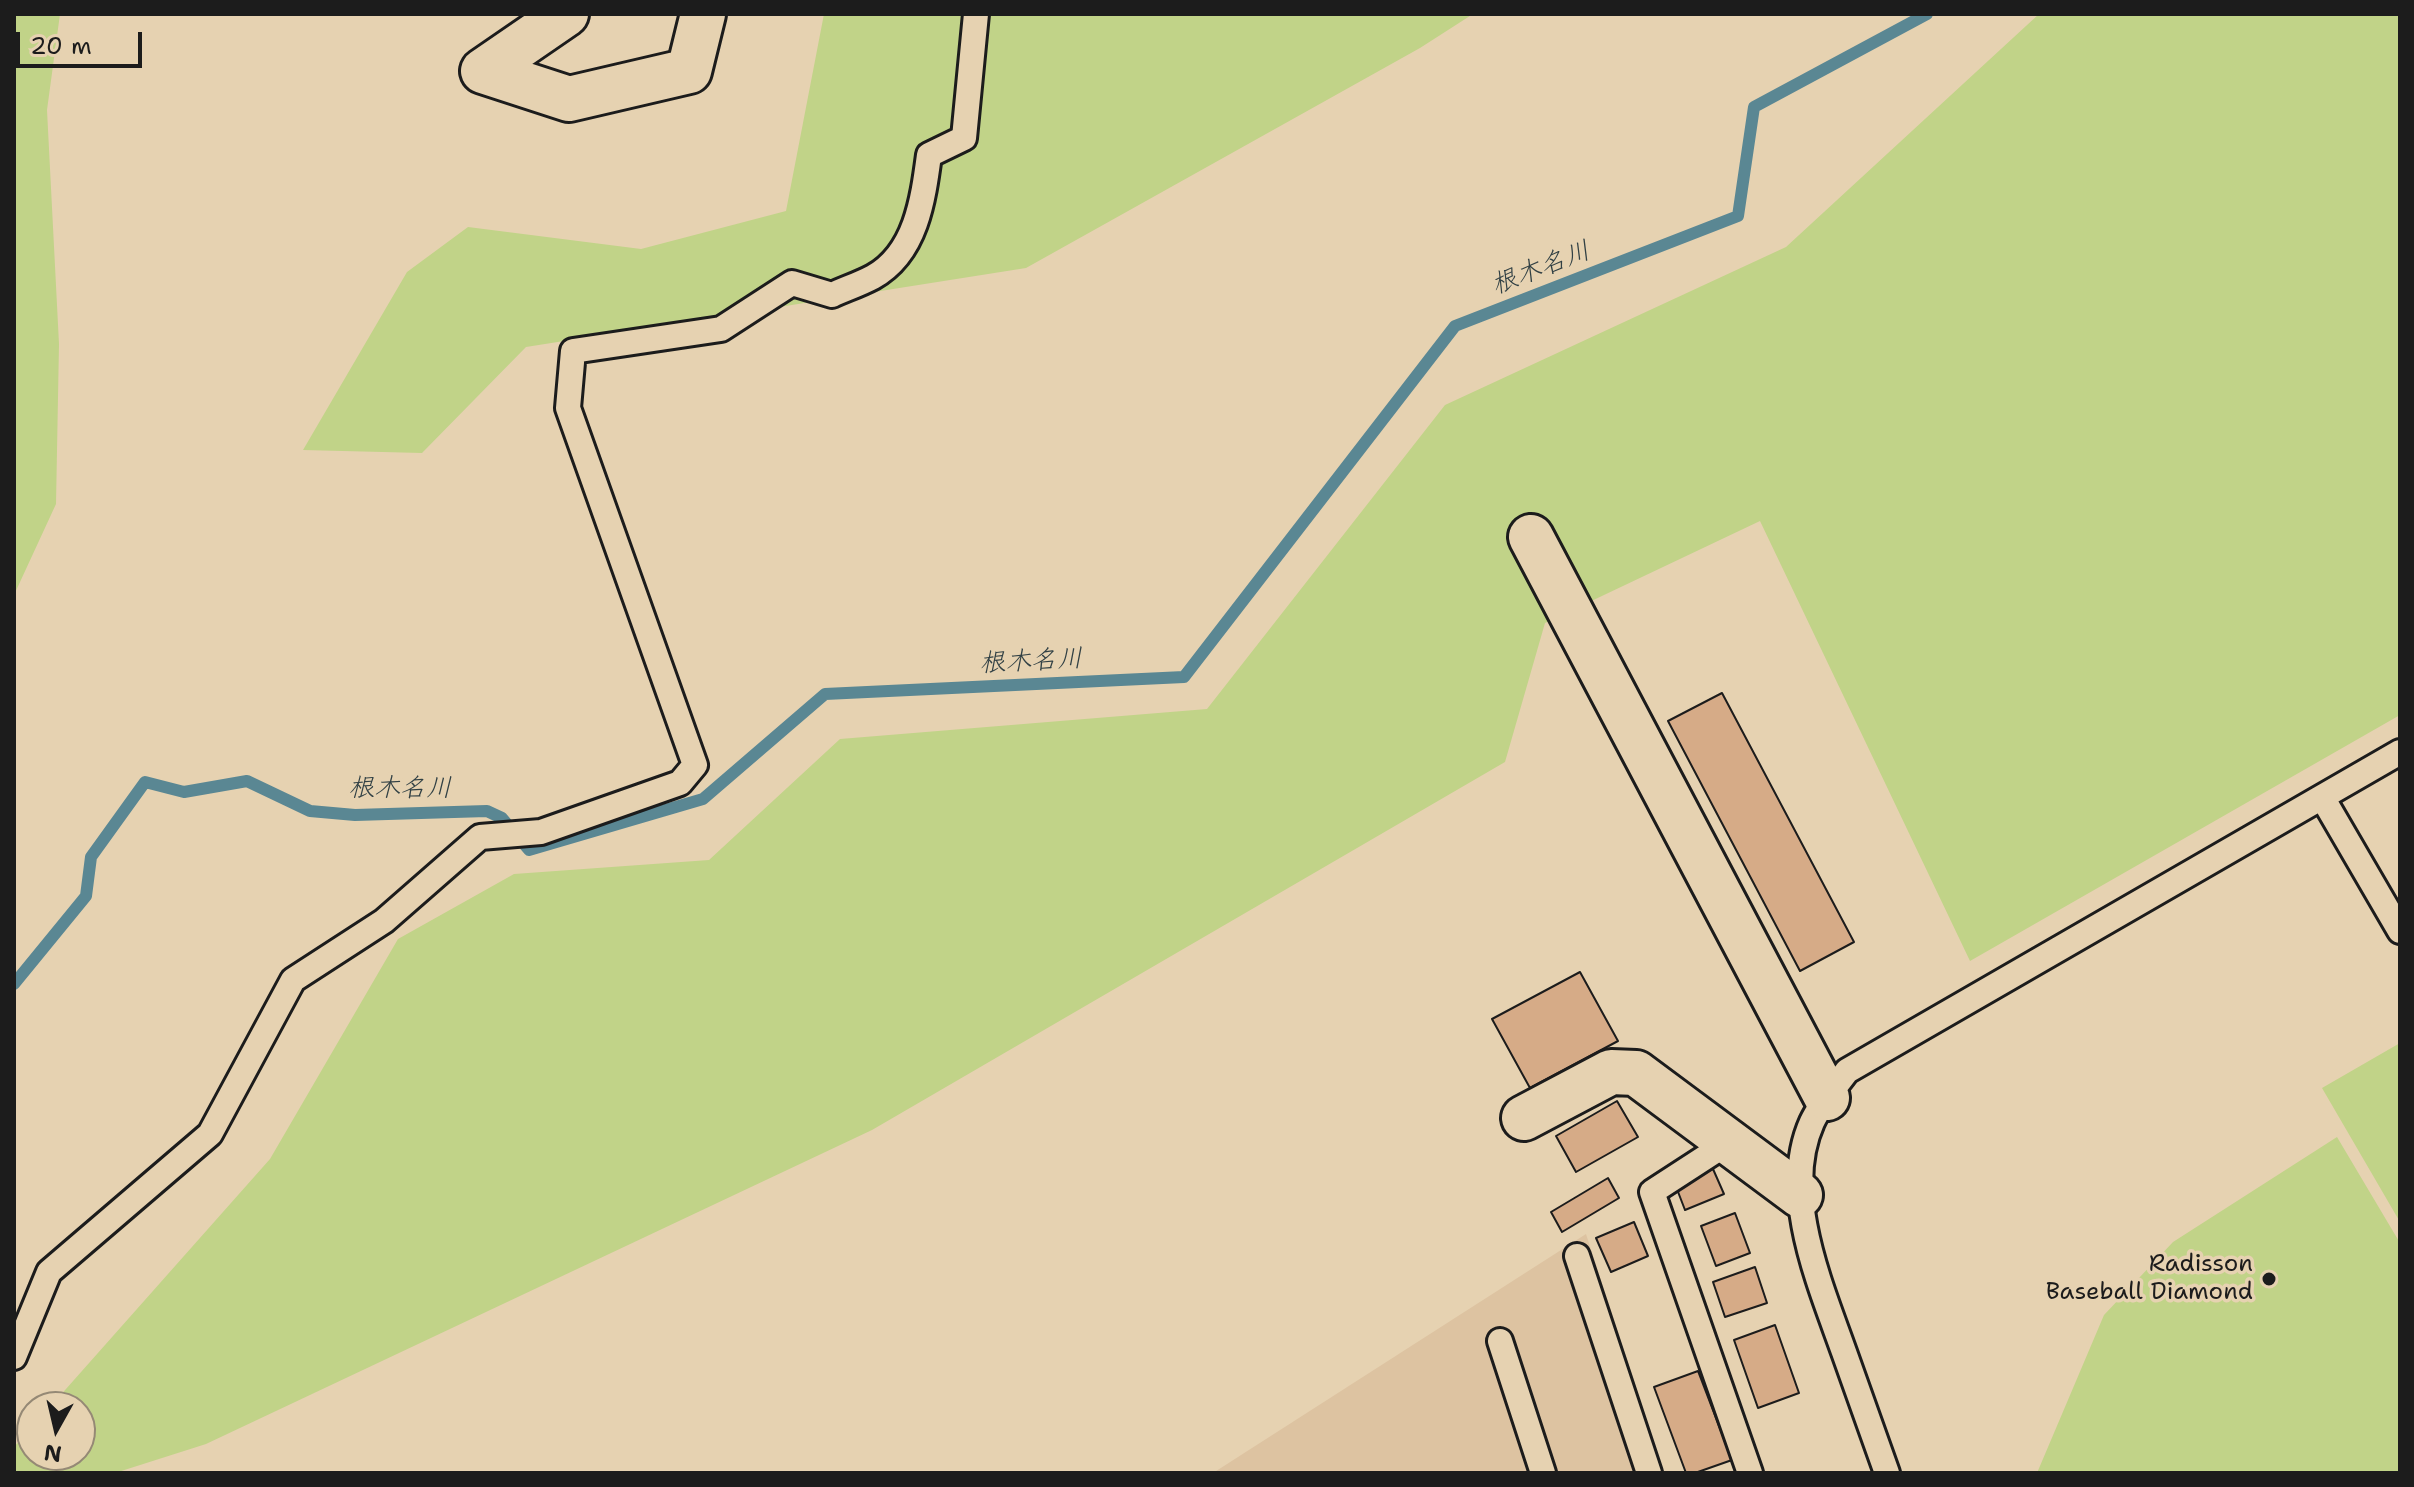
<!DOCTYPE html>
<html>
<head>
<meta charset="utf-8">
<style>
  body { margin:0 }
  #map { position:relative; width:2414px; height:1487px; overflow:hidden; background:#e6d2b1; font-family:"Shantell Sans",sans-serif }
  canvas { display:block }
  .frame { position:absolute; inset:0; border:16px solid #1c1c1c; pointer-events:none }
  .north { position:absolute; left:16px; top:1391px; width:80px; height:80px; box-sizing:border-box; background:#e6d2b1; border:2px solid #958975; border-radius:50%; rotate:188deg; font-size:22px; font-weight:700; line-height:32px; text-align:center; color:#1c1c1c }
  .north::after { content:''; display:block; margin:auto; width:28px; height:36px; background:#1c1c1c; clip-path:polygon(50% 0,100% 100%,50% 72%,0 100%) }
  .scale { position:absolute; left:16px; top:32px; width:126px; height:36px; box-sizing:border-box; border:4px solid #1c1c1c; border-top:0; padding-left:10px; font-size:24px; line-height:28px; white-space:nowrap; color:#1c1c1c; -webkit-text-stroke:6px #e6d2b1; paint-order:stroke }
</style>
</head>
<body>
<div id="map">
<canvas width="2414" height="1487"></canvas>
<div class="frame"></div>
<div class="north">N</div>
<div class="scale">20 m</div>
</div>
<script>
const ctx = document.querySelector('canvas').getContext('2d');
ctx.lineJoin = 'round';
function paint(path, color) {
  ctx.fillStyle = color;
  ctx.fill(path, 'evenodd');
}
function trace(path, color, width, dash) {
  ctx.strokeStyle = color;
  ctx.lineWidth = width;
  ctx.lineCap = dash ? 'butt' : 'round';
  ctx.setLineDash(dash || []);
  ctx.stroke(path);
}
function drawText(font, color, halo, rows, align = 'center') {
  ctx.font = font + ' "Shantell Sans","Klee One",sans-serif';
  ctx.lineWidth = 7;
  ctx.setLineDash([]);
  ctx.textBaseline = 'middle';
  ctx.strokeStyle = halo;
  ctx.fillStyle = color;
  for (const [text, x, y, turn = 0] of rows) {
    ctx.save();
    ctx.translate(x, y);
    ctx.rotate((+turn || 0) * Math.PI / 180);
    ctx.textAlign = isNaN(turn) ? turn : align;
    if (halo) ctx.strokeText(text, 0, 0);
    ctx.fillText(text, 0, 0);
    ctx.restore();
  }
}
const built = new Path2D(`
  M1586 1234 1664 1473H1213Z`);
const green = new Path2D(`
  M14 14H60L47 110 59 344 56 504 14 595Z
  M824 14H1473L1420 48 1026 268 526 347 422 453 303 450 407 272 468 227 641 249 786 211Z
  M2039 14H2400V715L1970 961 1760 521 1545 623 1505 762 872 1130 206 1444 115 1473H14V1447L32 1427V1455H80V1407H50L270 1159 398 939 514 874 709 860 840 739 1207 709 1445 405 1786 247Z
  M2400 1043V1222L2322 1088Z
  M2337 1137 2400 1243V1473H2037L2104 1315 2173 1242Z`);
const stream = new Path2D(`
  M14 984 86 896 91 857 145 782 184 792 247 781 310 811 355 815 487 811 502 818 529 850 703 799 825 694 1184 677 1455 326 1738 216 1754 107 1927 14`);
const building = new Path2D(`
  M1722 693 1854 942 1800 971 1668 721Z
  M1580 972 1618 1041 1530 1088 1492 1019Z
  M1617 1101 1638 1137 1576 1172 1556 1136Z
  M1713 1169 1724 1194 1685 1210 1675 1184Z
  M1608 1178 1619 1198 1562 1232 1551 1212Z
  M1735 1213 1750 1253 1716 1266 1701 1226Z
  M1634 1222 1648 1256 1611 1272 1596 1238Z
  M1755 1267 1767 1303 1725 1317 1713 1282Z
  M1775 1325 1799 1393 1758 1408 1734 1340Z
  M1698 1371 1732 1460 1695 1473H1686L1654 1387Z`);
const lane = new Path2D(`
  M2322 797 2400 931
  M1729 1142 1652 1192 1750 1473
  M1577 1256 1649 1473
  M1500 1341 1543 1473
  M14 1357 49 1272 210 1134 293 980 384 921 480 837 541 832 680 783 695 765 568 408 573 351 721 329 792 283 832 295C845 289 860 284 873 277 916 253 923 200 929 155L964 138 976 14
  M1887 1473C1873 1433 1858 1392 1844 1352 1820 1284 1780 1193 1812 1122 1821 1103 1835 1087 1847 1071L2400 752`);
const street = new Path2D(`
  M566 14 483 71 569 99 689 71 703 14
  M1531 537 1827 1098
  M1524 1118 1611 1072 1636 1073 1800 1195`);
const markers = [
  [2269,1279,8,"#1c1c1c"]
];
const poiNames = [
  ["Radisson",2253,1265],
  ["Baseball Diamond",2253,1293]
];
const waterNames = [
  ["根木名川",1541,269,-21],
  ["根木名川",1031,662,-3],
  ["根木名川",400,789]
];
paint(built, '#ddc3a1');
paint(green, '#c1d388');
trace(stream, '#5a8793', 12);
paint(building, '#d6ab87');
trace(building, '#1c1c1c', 2);
trace(lane, '#1c1c1c', 30);
trace(street, '#1c1c1c', 50);
trace(lane, '#e6d2b1', 24);
trace(street, '#e6d2b1', 44);
for (const [x, y, r, color] of markers) {
  const dot = new Path2D();
  dot.arc(x, y, r, 0, 2 * Math.PI);
  ctx.fillStyle = color;
  ctx.fill(dot);
  trace(dot, '#e6d2b1', 3);
}
drawText('24px', '#1c1c1c', '#e6d2b1', poiNames, 'right');
drawText('italic 26px', '#314044', '#e6d2b1', waterNames);
</script>
</body>
</html>
